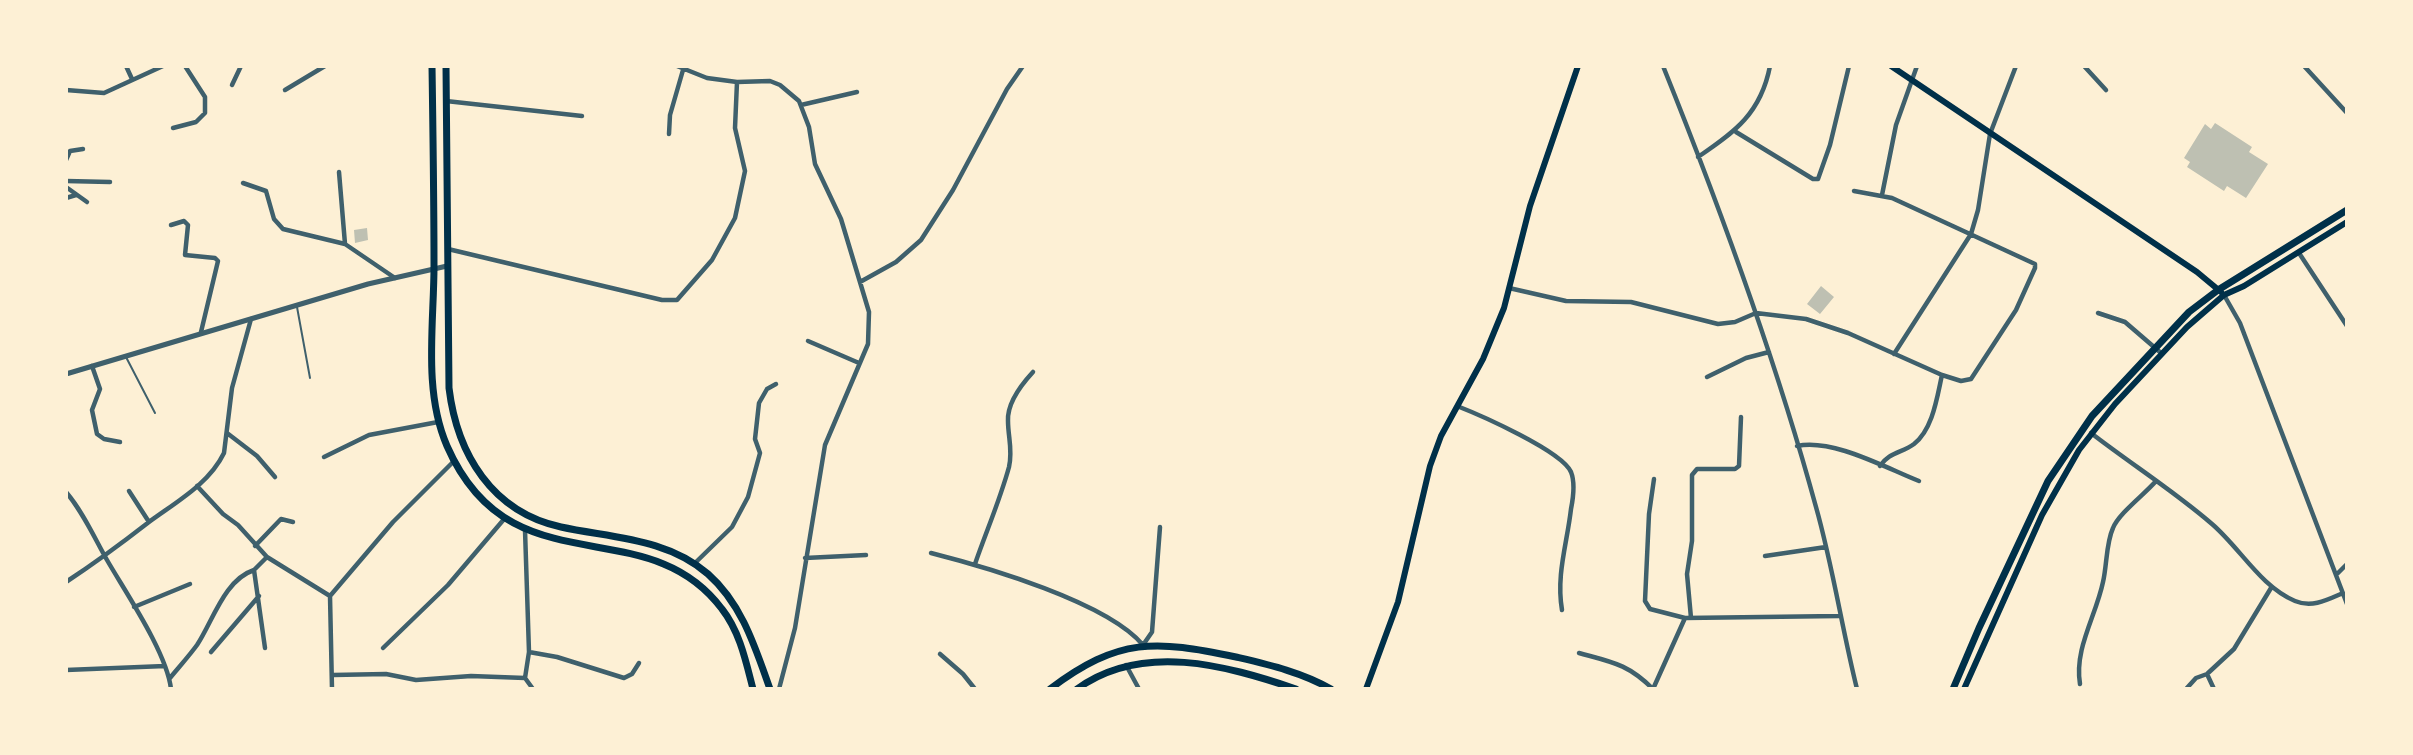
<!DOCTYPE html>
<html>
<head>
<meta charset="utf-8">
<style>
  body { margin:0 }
  #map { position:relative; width:2413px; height:755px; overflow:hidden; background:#fdf0d5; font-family:Manrope,sans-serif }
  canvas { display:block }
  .frame { position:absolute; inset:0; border:68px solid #fdf0d5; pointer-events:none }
</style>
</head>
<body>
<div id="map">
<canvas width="2413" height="755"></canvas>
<div class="frame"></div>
</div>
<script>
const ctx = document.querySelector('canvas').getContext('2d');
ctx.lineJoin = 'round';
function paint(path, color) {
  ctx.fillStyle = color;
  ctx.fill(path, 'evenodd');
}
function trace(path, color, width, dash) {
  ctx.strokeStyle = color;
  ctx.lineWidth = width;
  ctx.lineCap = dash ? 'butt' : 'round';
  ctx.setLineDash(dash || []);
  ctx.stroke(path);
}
const building = new Path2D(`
  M2215 123 2252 147 2249 152 2268 164 2246 198 2227 186 2224 191 2187 167 2190 162 2184 158 2205 124 2211 129Z
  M367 228 368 240 355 243 354 230Z
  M1821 286 1834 297 1820 314 1807 304Z`);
const service = new Path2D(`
  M297 307 310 378
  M126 357 155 413`);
const minor = new Path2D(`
  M126 66 132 79
  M677 66 707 78 737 82 770 81 780 85 799 101 809 127 815 164 841 219 869 312 868 344 825 445 795 628 779 689
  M1663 66C1721 210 1775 357 1816 507 1833 567 1842 629 1857 689
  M2084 66 2106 90
  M2304 66 2347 113
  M232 85 241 66
  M66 90 104 93 163 66
  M285 90 325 66
  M446 101 582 116
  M801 105 857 92
  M173 128 196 122 205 113V97L185 66
  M1736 132 1813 179H1818L1830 145 1849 66
  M669 134 670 115 683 70
  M1698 157C1735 132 1761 113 1770 66
  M66 160 70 151 83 149
  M339 172 345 244
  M66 181 110 182
  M243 183 266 191 274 219 283 229 345 244 395 278
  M66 187 87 202
  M1882 195 1896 125 1917 66
  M66 198 76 195
  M171 225 184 221 188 225 185 255 215 258 218 261 201 332
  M448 249 662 300H677L712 260 735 218 745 171 735 128 737 82
  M2299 253 2347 326
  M860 282 896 262 921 240 953 190 1007 89 1023 66
  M1509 288 1566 301 1631 302 1718 324 1735 322 1756 313 1806 319 1848 333 1942 375 1961 381 1971 379 2016 310 2035 268V264L1892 198 1854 191
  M2224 295 2240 323 2347 604
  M2098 313 2125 322 2161 353
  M808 341 859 363
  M1894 354 1971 234 1978 210 1990 134 2016 66
  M92 366 100 389 92 410 97 434 104 439 120 442
  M1707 377 1746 358 1769 352
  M1457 406C1480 415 1562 451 1571 472 1575 482 1573 499 1571 509 1567 544 1556 575 1562 610
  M227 433 257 456 275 477
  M2091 433C2131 464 2174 491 2212 524 2240 548 2261 587 2295 601 2312 608 2327 600 2343 593
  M1797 446C1832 438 1886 468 1919 481
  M324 457 369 435 438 422
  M1880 466C1889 452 1902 453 1914 444 1933 429 1937 397 1942 375
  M1654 479 1649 514 1645 601 1650 609 1685 618 1839 616
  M197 486 223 514 238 525 267 557 330 596
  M129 491 149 522
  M66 492C83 512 94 537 107 560 126 593 167 653 171 689
  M255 546 281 519 293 522
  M931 553C986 567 1107 602 1143 645L1152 632 1160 527
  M1765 556 1826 547
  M805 558 866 555
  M694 564 732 527 748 497 760 453 755 439 759 403 767 389 776 384
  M975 564C986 532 1000 500 1009 467 1013 450 1008 437 1008 421 1007 403 1021 385 1033 372
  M2336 575 2347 564
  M66 582C95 563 122 543 149 522 176 502 209 484 224 453L232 388 251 319
  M134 607 190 584
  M1691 618 1687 574 1692 541V475L1697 469H1735L1739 466 1741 417
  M265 648 254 570 267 557
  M383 648 448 585 505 518
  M211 652 259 596
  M529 652 557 657 624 678 632 674 639 663
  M1579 653C1612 662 1628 664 1653 689
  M940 654 963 674 975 689
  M1126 665 1139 689
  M66 670 165 666
  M2207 674 2214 689
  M333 675 386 674 416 680 471 676 525 678 529 652 525 530
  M170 678C179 667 189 656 197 645 213 621 224 580 254 570
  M525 678 533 689
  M2080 684C2074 649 2096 616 2103 582 2107 565 2106 543 2113 528 2119 513 2145 494 2156 481
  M332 689 330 596 393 522 454 461
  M1653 689 1685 618
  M2186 689 2196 678 2207 674 2234 649 2271 588`);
const tertiary = new Path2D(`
  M66 374 368 284 447 266`);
const secondary = new Path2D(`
  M1891 66 2197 272 2221 292
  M1366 689 1398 602 1430 466 1441 436 1483 359 1504 308 1530 206 1578 66
  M1964 689 2042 515 2079 450 2115 404 2187 327 2224 295 2244 286 2347 222`);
const primary = new Path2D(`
  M432 66C433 133 434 199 434 266 434 324 423 391 447 446 511 592 646 507 722 609 740 632 746 662 753 689
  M446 66 449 388C457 454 492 512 561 527 612 538 667 538 708 574 742 604 755 647 770 689
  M1050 689C1119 637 1155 640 1236 657 1270 665 1301 672 1331 689
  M1077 689C1142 642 1225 665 1296 689
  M1953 689 1979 628 2048 481 2092 416 2189 312 2218 290 2347 210`);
paint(building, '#bec0b2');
trace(service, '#3f606c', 2);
trace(minor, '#3f606c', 4.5);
trace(tertiary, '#3f606c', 5);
trace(secondary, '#003049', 6);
trace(primary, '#003049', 7);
</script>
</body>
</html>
